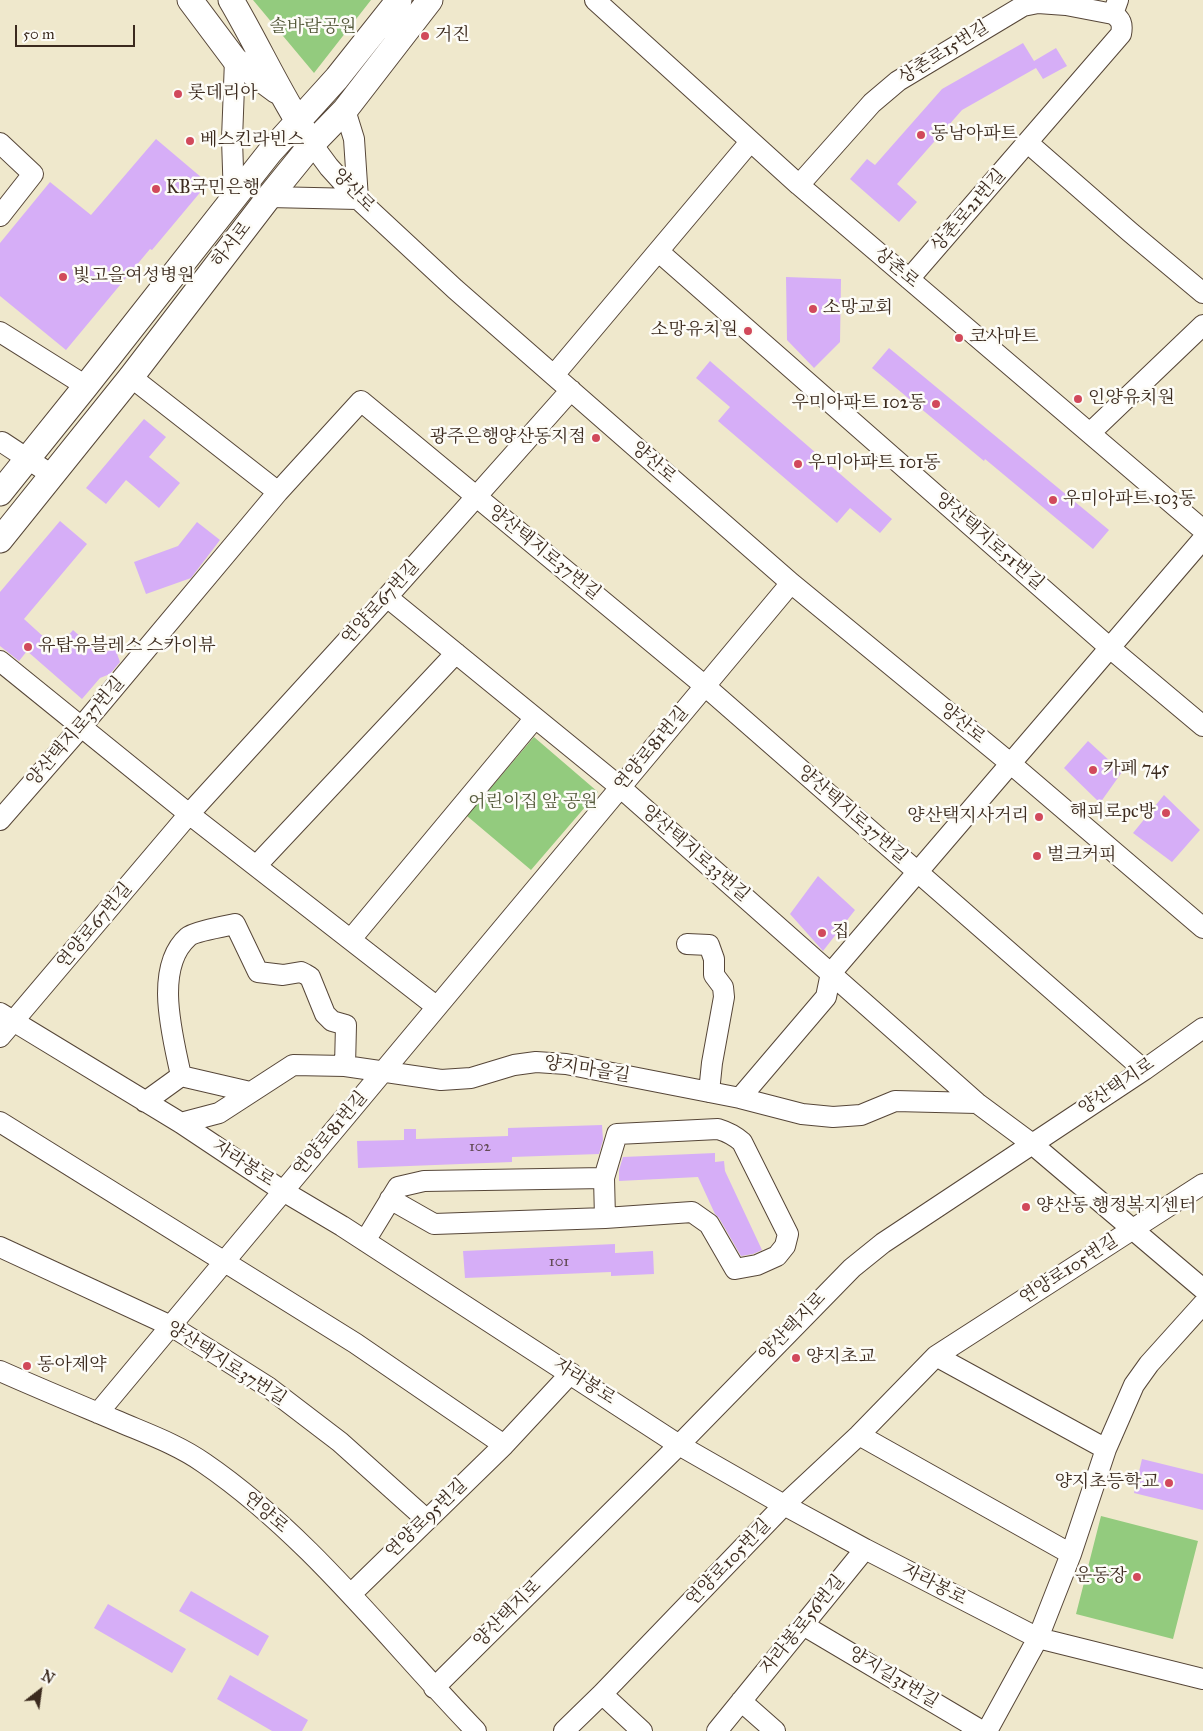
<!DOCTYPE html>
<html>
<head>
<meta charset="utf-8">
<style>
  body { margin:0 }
  #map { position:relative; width:1203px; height:1731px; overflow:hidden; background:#efe8cc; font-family:"IM FELL Great Primer",serif }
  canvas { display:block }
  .north { position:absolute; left:15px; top:1666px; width:50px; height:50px; -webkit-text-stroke:4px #fdfcf7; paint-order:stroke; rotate:30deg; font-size:14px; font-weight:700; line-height:20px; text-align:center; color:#3b2a1e }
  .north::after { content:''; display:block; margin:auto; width:18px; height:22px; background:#3b2a1e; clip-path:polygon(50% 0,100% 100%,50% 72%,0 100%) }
  .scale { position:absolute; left:15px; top:25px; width:120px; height:22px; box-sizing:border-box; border:2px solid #3b2a1e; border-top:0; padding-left:6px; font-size:15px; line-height:18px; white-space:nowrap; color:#3b2a1e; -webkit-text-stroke:4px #fdfcf7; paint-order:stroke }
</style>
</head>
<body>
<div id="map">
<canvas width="1203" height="1731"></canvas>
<div class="north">N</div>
<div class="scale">50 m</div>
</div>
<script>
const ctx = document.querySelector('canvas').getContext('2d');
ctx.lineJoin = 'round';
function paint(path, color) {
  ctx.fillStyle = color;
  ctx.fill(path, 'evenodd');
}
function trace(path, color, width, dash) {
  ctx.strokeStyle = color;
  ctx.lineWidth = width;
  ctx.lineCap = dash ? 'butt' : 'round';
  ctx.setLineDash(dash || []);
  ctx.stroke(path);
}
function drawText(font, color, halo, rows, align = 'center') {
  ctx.font = font + ' "IM FELL Great Primer","Noto Serif KR",serif';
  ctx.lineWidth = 5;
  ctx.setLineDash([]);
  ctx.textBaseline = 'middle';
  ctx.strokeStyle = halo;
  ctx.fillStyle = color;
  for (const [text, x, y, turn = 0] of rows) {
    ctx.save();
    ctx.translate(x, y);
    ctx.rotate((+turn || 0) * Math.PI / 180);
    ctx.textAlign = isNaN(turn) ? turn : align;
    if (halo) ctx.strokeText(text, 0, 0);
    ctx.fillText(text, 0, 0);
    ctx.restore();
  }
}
const green = new Path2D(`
  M253 0H371L314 73Z
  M534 737 598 792 531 870 467 816Z
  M1101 1516 1198 1541 1173 1639 1076 1614Z`);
const building = new Path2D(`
  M1023 43 1034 61 1056 48 1067 66 1043 79 1036 68 962 110 897 184 917 202 899 222 850 179 867 159 875 165 942 89Z
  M156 139 208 183 152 250 150 249 66 350 0 296V243L50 182 91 215Z
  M786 277 841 279 840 342 814 368 787 340Z
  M889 348 1109 530 1093 549 985 459 984 461 872 368Z
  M710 361 892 519 880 533 850 508 837 523 718 421 730 407 696 378Z
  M144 419 166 437 149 457 180 483 159 508 126 480 106 504 86 488Z
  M60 521 87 544 24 619 57 649 73 630 100 654 115 648 120 662 110 674 100 678 82 699 27 651 19 661 0 646V592Z
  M197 522 220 540 191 578 146 594 134 562 178 546Z
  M1088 741 1122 772 1100 803 1064 768Z
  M1164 795 1200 830 1172 862 1133 833Z
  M818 876 855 910 823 951 790 914Z
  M602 1125 603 1140 599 1154 512 1157V1162L358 1168 357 1141 404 1140V1129H416V1139L508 1136V1128Z
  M715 1153V1162L724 1161 725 1171 762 1250 753 1254 741 1256 719 1218 715 1214 698 1177 619 1181V1170L623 1157Z
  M615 1244V1253L653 1251 654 1274 611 1276V1272L465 1278 463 1251Z
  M1142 1459 1203 1474V1510L1134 1493Z
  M191 1591 269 1636 258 1656 179 1611Z
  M108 1604 186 1649 172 1673 94 1628Z
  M230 1675 308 1720 302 1731H272L217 1699Z`);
const minor = new Path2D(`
  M595 0 799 185 1203 530
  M0 143 33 174 0 216
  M1028 143 1130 232 1203 293
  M312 144 329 167 358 199 455 289 791 583 1010 763 1203 928
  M799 185 872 103 898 81 1023 6 1038 3 1066 5 1113 14 1118 0
  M269 197 358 199 354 139 345 110
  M234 200 232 139 235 60
  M659 252 1110 648 1203 726
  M909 279 1121 34C1123 24 1121 19 1113 14
  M0 332 86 386
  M554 375 750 142
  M131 377 278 492
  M1090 433 1203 325
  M2 442 52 475
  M387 597 620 787 977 1103 1031 1143 1203 1289
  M0 661 189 814 437 1007
  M0 820 82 726 278 492 361 401 705 686 1144 1070
  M256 866 456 653
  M351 939 535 718
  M687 944 709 945 714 959V975L723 987 724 997 712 1063 709 1092
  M0 1013 181 1123 283 1191 342 1226 679 1445 784 1505 865 1549 1038 1638 1203 1679
  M0 1037 189 814 387 597 571 390
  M181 1076C173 1037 153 968 188 937 193 932 226 926 235 924L258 972 283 975 301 972 305 974 310 977 325 1014 332 1021 346 1025 345 1066
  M740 1098 826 997 831 973 1203 539
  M145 1102 181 1076 250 1092
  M0 1122 355 1343 504 1445
  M181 1123 219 1113 293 1065 345 1066 441 1080 471 1078 514 1065 536 1062 566 1064 740 1098 802 1114 833 1117 861 1115 895 1101 977 1103
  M390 1199 434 1224 605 1218 692 1212 709 1224 735 1269 757 1265 777 1256 785 1246 788 1234 742 1142C734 1135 728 1132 718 1129L617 1134 604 1178
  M365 1241 398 1187 424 1181 604 1178 605 1218
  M0 1247 171 1326 216 1354 268 1387 340 1442 427 1520
  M936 1356 1106 1449
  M0 1371C38 1388 77 1404 115 1420 145 1433 177 1444 204 1463 309 1535 388 1640 476 1731
  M98 1413 791 583
  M859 1435 1071 1554
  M351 1594 504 1445 571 1373
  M803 1625 982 1731
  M434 1688 679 1445 852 1268 883 1243 1144 1070 1203 1028
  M602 1694 642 1731
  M741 1701 775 1731
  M564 1731 602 1694 784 1505 859 1435 936 1356 1203 1184
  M717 1731 865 1549
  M987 1731 1038 1638 1071 1554 1106 1449 1134 1385 1149 1364 1203 1304`);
const major = new Path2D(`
  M190 0 235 60 277 91
  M231 0C257 44 278 91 306 134
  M0 493 86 386 270 152 337 78 399 0
  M0 540 131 377 269 197 312 144 345 110 430 0`);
const markers = [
  [425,36,5,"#d1495b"],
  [178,94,5,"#d1495b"],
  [921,135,5,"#d1495b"],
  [190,141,5,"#d1495b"],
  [156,189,5,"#d1495b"],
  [63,277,5,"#d1495b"],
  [813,309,5,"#d1495b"],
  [748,331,5,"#d1495b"],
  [959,338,5,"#d1495b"],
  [1078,399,5,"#d1495b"],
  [936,404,5,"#d1495b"],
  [596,438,5,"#d1495b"],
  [798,464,5,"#d1495b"],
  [1053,500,5,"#d1495b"],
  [28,647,5,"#d1495b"],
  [1093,770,5,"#d1495b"],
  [1166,813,5,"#d1495b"],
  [1039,817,5,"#d1495b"],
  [1037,856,5,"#d1495b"],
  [822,933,5,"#d1495b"],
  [1026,1207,5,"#d1495b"],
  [796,1358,5,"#d1495b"],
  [27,1366,5,"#d1495b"],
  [1169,1483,5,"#d1495b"],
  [1137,1577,5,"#d1495b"]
];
const numberNames = [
  ["102",480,1147],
  ["101",559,1262]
];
const parkNames = [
  ["솔바람공원",313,28],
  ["어린이집 앞 공원",533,803]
];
const poiNames = [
  ["거진",435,36],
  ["롯데리아",188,94],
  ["동남아파트",931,135],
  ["베스킨라빈스",200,141],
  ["KB국민은행",166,189],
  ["빛고을여성병원",73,277],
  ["소망교회",823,309],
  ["소망유치원",738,331,"right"],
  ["코사마트",969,338],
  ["인양유치원",1088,399],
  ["우미아파트 102동",926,404,"right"],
  ["광주은행양산동지점",586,438,"right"],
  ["우미아파트 101동",808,464],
  ["우미아파트 103동",1063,500],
  ["유탑유블레스 스카이뷰",38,647],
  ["카페 745",1103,770],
  ["해피로pc방",1156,813,"right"],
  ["양산택지사거리",1029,817,"right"],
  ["벌크커피",1047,856],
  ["집",832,933],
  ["양산동 행정복지센터",1036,1207],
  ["양지초교",806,1358],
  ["동아제약",37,1366],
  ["양지초등학교",1159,1483,"right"],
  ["운동장",1127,1577,"right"]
];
const streetNames = [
  ["상촌로15번길",944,53,-32],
  ["양산로",353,191,46],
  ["상촌로21번길",969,211,-49],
  ["하서로",232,245,-52],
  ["상촌로",896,268,40],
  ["양산로",653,463,41],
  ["양산택지로51번길",989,542,41],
  ["양산택지로37번길",544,553,39],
  ["연양로67번길",381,603,-48],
  ["양산로",962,724,39],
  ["양산택지로37번길",76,732,-49],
  ["연양로81번길",652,749,-50],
  ["양산택지로37번길",852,815,41],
  ["양산택지로33번길",695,854,41],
  ["연양로67번길",95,926,-50],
  ["양지마을길",587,1070,9],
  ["양산택지로",1117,1087,-34],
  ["연양로81번길",331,1134,-50],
  ["자라봉로",243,1164,33],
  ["연양로105번길",1069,1270,-33],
  ["양산택지로",793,1327,-46],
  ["양산택지로37번길",226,1364,33],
  ["자라봉로",584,1382,33],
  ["연양로",265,1513,41],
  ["연양로95번길",427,1519,-44],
  ["연양로105번길",729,1563,-46],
  ["자라봉로",934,1585,27],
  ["양산택지로",508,1614,-45],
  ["자라봉로56번길",803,1625,-51],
  ["양지길31번길",893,1678,31]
];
paint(green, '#93cb7e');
paint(building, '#d6aef7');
trace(minor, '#564638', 22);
trace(major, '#564638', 27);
trace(minor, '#fff', 20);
trace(major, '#fff', 25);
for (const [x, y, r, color] of markers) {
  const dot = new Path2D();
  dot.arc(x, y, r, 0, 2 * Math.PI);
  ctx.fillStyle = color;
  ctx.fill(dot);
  trace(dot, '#fdfcf7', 2);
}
drawText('15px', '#624b54', null, numberNames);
drawText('18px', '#555a3b', '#fdfcf7', parkNames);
drawText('18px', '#3b2a1e', '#fdfcf7', poiNames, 'left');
drawText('18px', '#3b2a1e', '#fdfcf7', streetNames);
</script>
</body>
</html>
